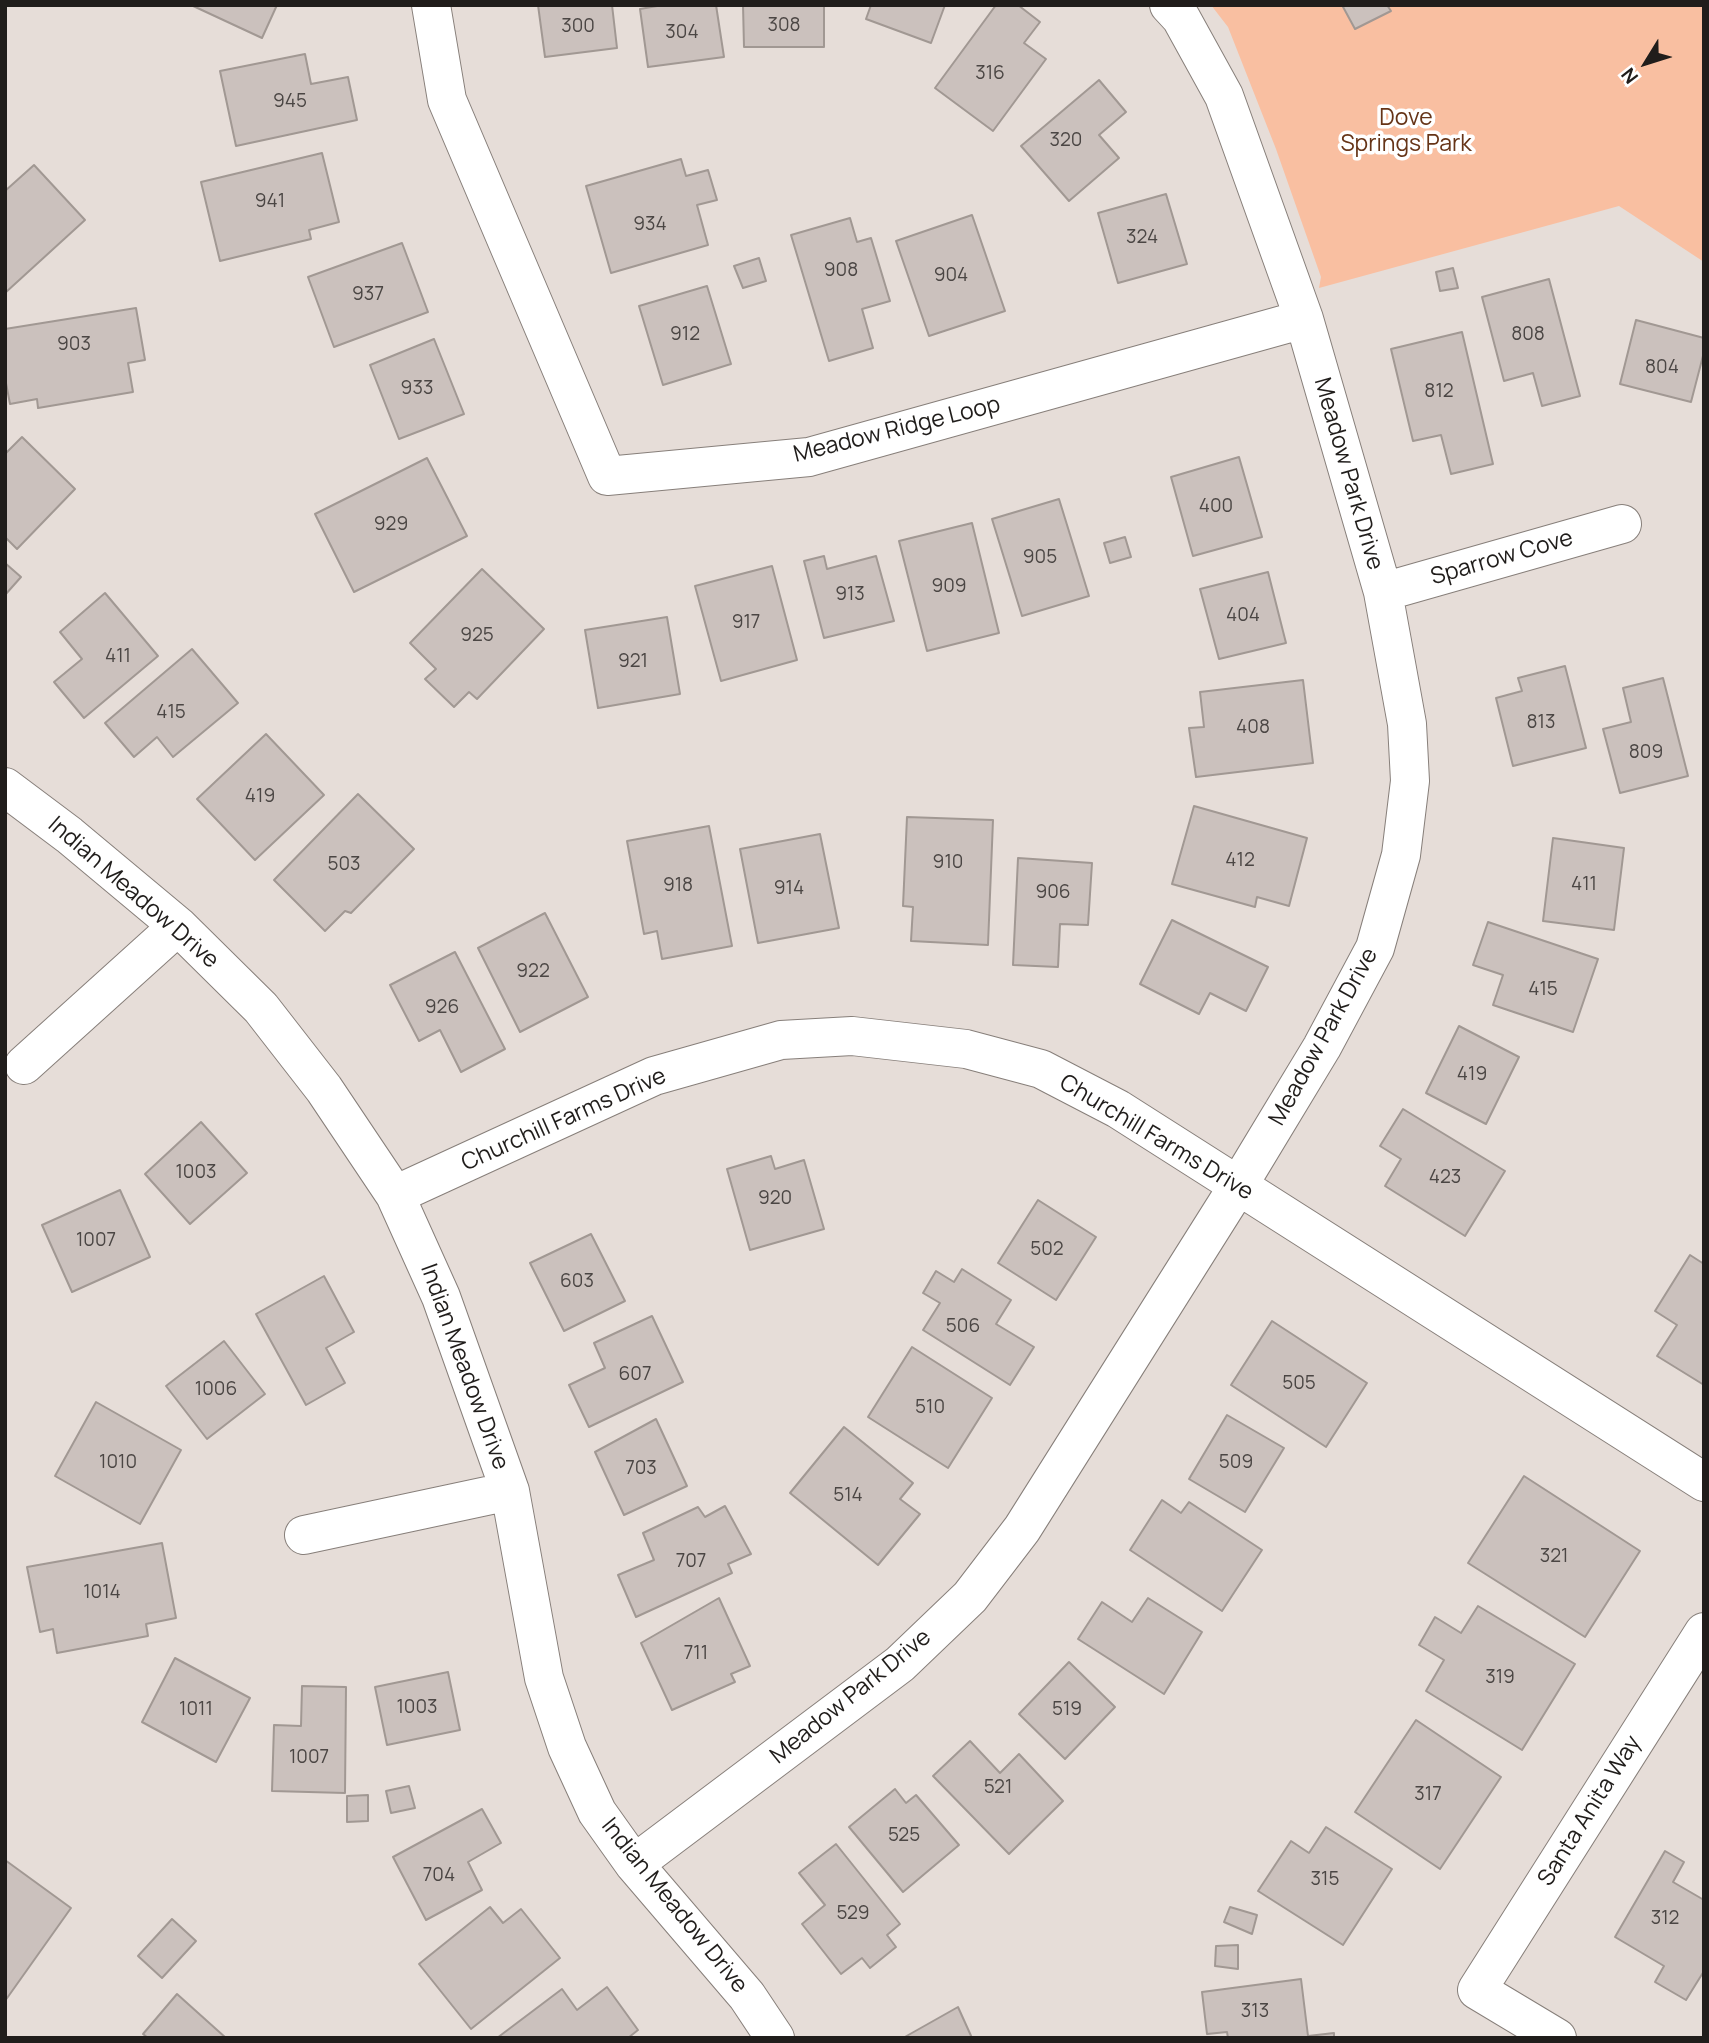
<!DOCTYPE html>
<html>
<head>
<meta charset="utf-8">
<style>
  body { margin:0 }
  #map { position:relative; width:1709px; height:2043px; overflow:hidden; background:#e6ddd8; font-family:Manrope,sans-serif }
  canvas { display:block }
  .frame { position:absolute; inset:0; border:7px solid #201d1b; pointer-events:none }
  .north { position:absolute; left:1611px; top:28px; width:70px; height:70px; -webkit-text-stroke:5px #fff; paint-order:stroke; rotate:232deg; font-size:19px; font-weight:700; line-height:28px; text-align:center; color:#201d1b }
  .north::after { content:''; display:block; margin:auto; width:24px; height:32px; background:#201d1b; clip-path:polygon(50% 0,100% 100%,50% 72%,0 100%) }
</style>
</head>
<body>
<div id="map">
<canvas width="1709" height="2043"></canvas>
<div class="frame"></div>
<div class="north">N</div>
</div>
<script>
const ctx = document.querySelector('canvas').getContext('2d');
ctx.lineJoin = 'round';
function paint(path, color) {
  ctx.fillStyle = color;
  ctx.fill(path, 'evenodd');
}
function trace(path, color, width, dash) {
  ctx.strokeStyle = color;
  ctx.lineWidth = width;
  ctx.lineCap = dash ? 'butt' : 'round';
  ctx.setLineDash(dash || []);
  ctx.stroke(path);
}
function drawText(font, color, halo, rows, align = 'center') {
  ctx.font = font + ' Manrope,sans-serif';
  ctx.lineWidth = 7;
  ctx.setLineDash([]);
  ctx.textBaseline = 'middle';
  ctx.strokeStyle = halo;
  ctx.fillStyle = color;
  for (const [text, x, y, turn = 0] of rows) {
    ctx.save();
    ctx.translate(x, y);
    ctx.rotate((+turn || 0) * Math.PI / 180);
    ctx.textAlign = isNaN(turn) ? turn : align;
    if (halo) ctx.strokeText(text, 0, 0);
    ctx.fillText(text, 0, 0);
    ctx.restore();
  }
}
const green = new Path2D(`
  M1211 5H1704V262L1619 206 1319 288 1321 277 1276 149 1228 27Z`);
const building = new Path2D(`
  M191 5H277L262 38Z
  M538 5H612L617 48 545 57Z
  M663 5H716L724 57 648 67 640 9Z
  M743 5H824V47H744Z
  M871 5H945L931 43 866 19Z
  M996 5H1018L1040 22 1024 43 1046 59 993 131 935 88Z
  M1342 5H1387L1391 11 1355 29Z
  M305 54 311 84 348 77 357 120 236 146 220 71Z
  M1099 80 1126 112 1099 135 1119 158 1069 201 1021 146Z
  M322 153 339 222 309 230 311 239 220 261 201 182Z
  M681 159 686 176 708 170 717 200 697 205 708 245 611 273 586 186Z
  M34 165 85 220 5 293V191Z
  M1166 194 1187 264 1118 283 1098 213Z
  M972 215 1005 311 929 336 896 241Z
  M850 218 857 242 871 238 890 301 862 309 873 348 829 361 791 235Z
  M402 243 428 312 334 347 308 277Z
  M759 258 766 281 743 288 734 266Z
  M1453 268 1458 288 1440 291 1436 272Z
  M1549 279 1580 396 1542 406 1533 373 1504 381 1482 297Z
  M707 286 731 364 663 385 639 306Z
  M136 308 145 360 128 363 133 392 38 408 37 399 10 404 5 378V329Z
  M1636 320 1704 338V352L1691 402 1620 384Z
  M1462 332 1493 464 1451 474 1441 435 1413 441 1391 349Z
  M434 339 464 414 399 439 370 365Z
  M22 437 75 489 17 549 5 537V454Z
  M1239 457 1262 537 1193 556 1171 477Z
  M427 458 467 536 354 592 315 514Z
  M1059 499 1089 596 1022 616 992 519Z
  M972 523 999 633 927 651 899 541Z
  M1125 537 1131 557 1110 563 1104 543Z
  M824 556 827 569 876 556 894 621 824 638 804 561Z
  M5 563 21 577 5 595Z
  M772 566 797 660 721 681 695 586Z
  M482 569 544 629 477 699 469 692 454 707 425 679 436 669 410 643Z
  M1268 572 1286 643 1219 659 1200 589Z
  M105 593 158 656 84 718 54 682 82 659 60 632Z
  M667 617 680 694 598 708 585 630Z
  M192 649 238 703 173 757 157 737 134 757 105 723Z
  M1565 666 1586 748 1513 766 1496 698 1522 691 1518 678Z
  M1663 678 1688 776 1620 793 1603 729 1631 722 1623 688Z
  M1303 680 1313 763 1196 777 1189 728 1204 727 1200 692Z
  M266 734 324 795 255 860 197 799Z
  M358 794 414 849 351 913 345 911 325 931 274 880Z
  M1194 806 1307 838 1289 906 1257 897 1255 907 1172 884Z
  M907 817 993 820 988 945 911 941 913 907 903 906Z
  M709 826 732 946 662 959 657 931 644 934 627 841Z
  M820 834 839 928 758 943 740 849Z
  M1553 838 1624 848 1614 930 1543 921Z
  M1018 858 1092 863 1088 925 1060 924 1058 967 1013 965Z
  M545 913 588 997 520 1032 478 948Z
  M1172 920 1268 967 1246 1011 1210 993 1199 1014 1140 984Z
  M1488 922 1598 959 1573 1032 1493 1005 1503 975 1473 965Z
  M455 952 505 1049 461 1072 440 1030 419 1041 390 985Z
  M1459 1026 1519 1057 1486 1124 1426 1093Z
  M1403 1109 1505 1171 1465 1236 1385 1186 1401 1159 1380 1146Z
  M201 1122 247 1173 190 1224 145 1174Z
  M771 1156 775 1169 804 1160 824 1229 750 1250 727 1169Z
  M120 1190 150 1257 72 1292 42 1225Z
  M1038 1200 1096 1237 1056 1300 998 1263Z
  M591 1234 625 1301 564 1331 530 1263Z
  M1690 1255 1704 1264V1385L1657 1356 1677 1325 1655 1311Z
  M962 1269 1011 1300 996 1324 1034 1347 1010 1385 923 1330 940 1303 923 1293 936 1271 954 1282Z
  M324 1276 354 1332 326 1348 345 1383 306 1405 256 1314Z
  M652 1316 683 1382 589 1427 569 1385 605 1368 594 1343Z
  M1272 1321 1367 1383 1326 1447 1231 1385Z
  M224 1341 265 1394 207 1439 166 1386Z
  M912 1347 992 1398 948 1468 868 1417Z
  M96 1402 181 1450 140 1524 55 1476Z
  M1227 1415 1284 1448 1245 1512 1189 1479Z
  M656 1419 687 1486 624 1515 595 1452Z
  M844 1427 913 1483 900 1499 920 1514 878 1565 790 1493Z
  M1524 1476 1640 1551 1585 1637 1468 1563Z
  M1162 1500 1181 1513 1189 1502 1262 1550 1222 1611 1130 1550Z
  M725 1506 751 1554 728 1564 732 1573 636 1617 618 1575 654 1560 643 1533 698 1507 705 1517Z
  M162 1543 176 1618 146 1624 148 1636 57 1653 53 1629 40 1632 27 1567Z
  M719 1598 750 1666 731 1674 735 1682 672 1710 641 1643Z
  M1148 1598 1202 1632 1164 1694 1078 1639 1102 1602 1132 1622Z
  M1478 1606 1575 1664 1522 1750 1426 1691 1444 1660 1419 1645 1435 1617 1461 1633Z
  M175 1658 250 1698 216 1762 142 1722Z
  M1069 1662 1115 1707 1065 1759 1019 1714Z
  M448 1672 460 1730 387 1745 375 1687Z
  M302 1686 346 1687 345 1793 272 1791 274 1725 301 1726Z
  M1416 1720 1501 1777 1440 1869 1355 1812Z
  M970 1741 1000 1773 1019 1754 1063 1801 1009 1854 933 1776Z
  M409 1786 415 1808 391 1813 386 1791Z
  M895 1789 906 1803 916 1795 959 1845 903 1892 849 1827Z
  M368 1795V1821L347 1822V1796Z
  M482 1809 501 1843 468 1862 482 1890 426 1920 393 1857Z
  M1326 1827 1392 1869 1343 1945 1258 1891 1291 1841 1309 1853Z
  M836 1844 900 1924 887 1935 896 1947 870 1968 862 1958 841 1974 802 1924 825 1905 799 1873Z
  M1665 1851 1684 1862 1673 1882 1704 1900V1971L1686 2000 1655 1982 1664 1966 1615 1937Z
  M5 1860 71 1908 5 2001Z
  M490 1907 503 1923 521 1909 560 1958 471 2029 419 1964Z
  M1230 1907 1257 1915 1252 1934 1224 1922Z
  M172 1919 196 1941 162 1978 138 1956Z
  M1238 1945V1969L1215 1966 1216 1946Z
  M1301 1979 1308 2036 1334 2033V2038H1228L1227 2032 1207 2034 1202 1992Z
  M607 1987 638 2030 628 2038H497L562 1989 577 2010Z
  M177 1994 226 2038H148L143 2034Z
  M958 2007 972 2038H903Z`);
const minor = new Path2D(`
  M431 5 447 100 607 476 809 457 1304 319
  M1383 592 1622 524
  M5 787 69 835 178 926 261 1008 324 1089 395 1195 441 1297 510 1491 544 1678 567 1747 597 1812 634 1864 747 1996 775 2038
  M24 1065 178 926
  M395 1195 654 1076 781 1040 852 1036 966 1049 1041 1069 1118 1109 1704 1482
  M304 1535 510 1491
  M634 1864 900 1664 970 1597 1022 1529 1238 1186 1322 1047 1375 948 1401 855 1410 781 1407 724 1383 592 1304 319 1224 96 1181 18 1169 5
  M1557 2038 1477 1990 1704 1632`);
const numberNames = [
  ["308",784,26],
  ["300",578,27],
  ["304",682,33],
  ["316",990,74],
  ["945",290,102],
  ["320",1066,141],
  ["941",270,202],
  ["934",650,225],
  ["324",1142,238],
  ["908",841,271],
  ["904",951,276],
  ["937",368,295],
  ["912",685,335],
  ["808",1528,335],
  ["903",74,345],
  ["804",1662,368],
  ["933",417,389],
  ["812",1439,392],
  ["400",1216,507],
  ["929",391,525],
  ["905",1040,558],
  ["909",949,587],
  ["913",850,595],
  ["404",1243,616],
  ["917",746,623],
  ["925",477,636],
  ["411",118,657],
  ["921",633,662],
  ["415",171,713],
  ["813",1541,723],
  ["408",1253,728],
  ["809",1646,753],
  ["419",260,797],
  ["412",1240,861],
  ["910",948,863],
  ["503",344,865],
  ["411",1584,885],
  ["918",678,886],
  ["914",789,889],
  ["906",1053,893],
  ["922",533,972],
  ["415",1543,990],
  ["926",442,1008],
  ["419",1472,1075],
  ["1003",196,1173],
  ["423",1445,1178],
  ["920",775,1199],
  ["1007",96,1241],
  ["502",1047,1250],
  ["603",577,1282],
  ["506",963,1327],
  ["607",635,1375],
  ["505",1299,1384],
  ["1006",216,1390],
  ["510",930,1408],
  ["1010",118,1463],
  ["509",1236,1463],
  ["703",641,1469],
  ["514",848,1496],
  ["321",1554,1557],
  ["707",691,1562],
  ["1014",102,1593],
  ["711",696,1654],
  ["319",1500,1678],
  ["1003",417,1708],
  ["1011",196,1710],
  ["519",1067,1710],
  ["1007",309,1758],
  ["521",998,1788],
  ["317",1428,1795],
  ["525",904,1836],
  ["704",439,1876],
  ["315",1325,1880],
  ["529",853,1914],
  ["312",1665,1919],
  ["313",1255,2012]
];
const parkNames = [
  ["Dove",1406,119],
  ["Springs Park",1406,145]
];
const streetNames = [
  ["Meadow Ridge Loop",897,430,-14],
  ["Meadow Park Drive",1348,474,74],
  ["Sparrow Cove",1502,558,-16],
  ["Indian Meadow Drive",133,893,41],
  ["Meadow Park Drive",1324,1037,-61],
  ["Churchill Farms Drive",564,1120,-24],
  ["Churchill Farms Drive",1156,1138,31],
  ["Indian Meadow Drive",464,1367,70],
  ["Meadow Park Drive",851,1697,-39],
  ["Santa Anita Way",1590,1811,-58],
  ["Indian Meadow Drive",674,1906,51]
];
paint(green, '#f9bfa1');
paint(building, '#cbc1bd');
trace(building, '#a19893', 2);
trace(minor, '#877f7a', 40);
trace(minor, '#fff', 38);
drawText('19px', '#4b4644', null, numberNames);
drawText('23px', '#663417', '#fff', parkNames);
drawText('23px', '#201d1b', '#fff', streetNames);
</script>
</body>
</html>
